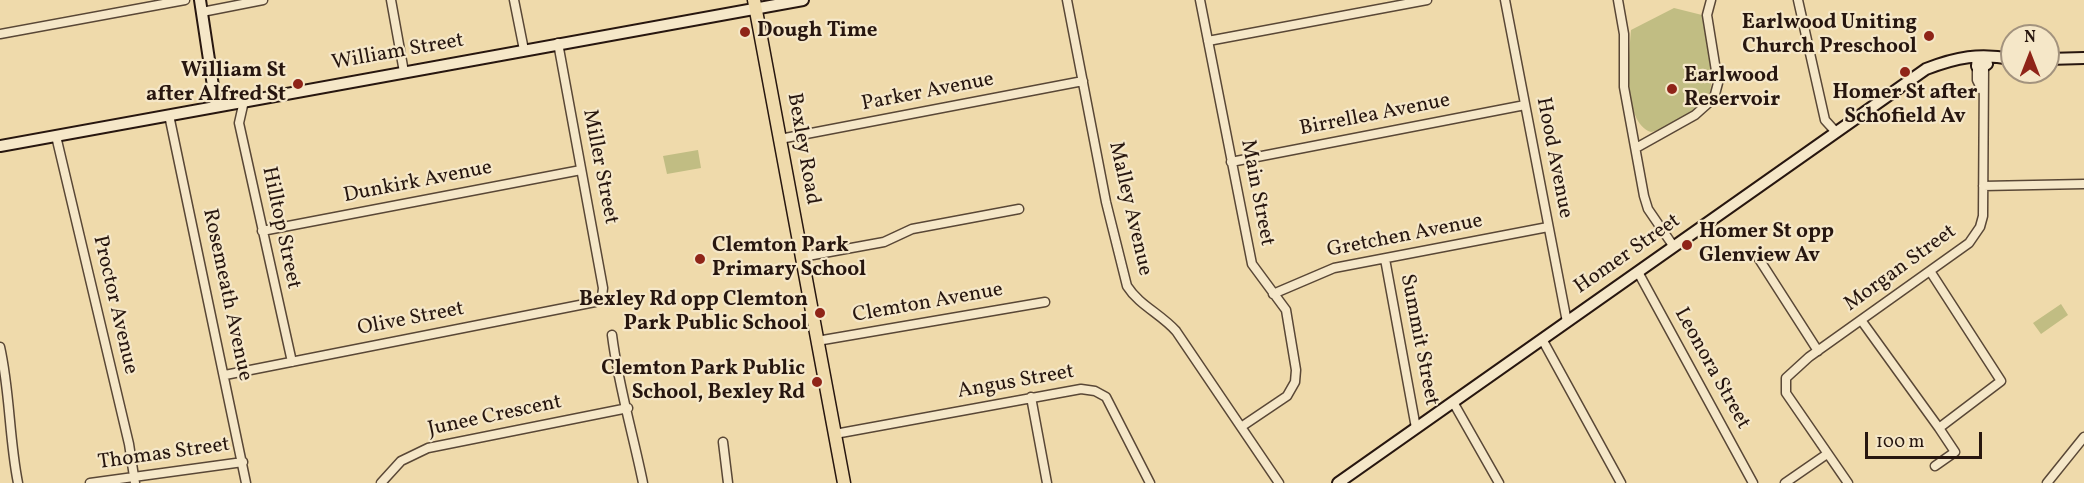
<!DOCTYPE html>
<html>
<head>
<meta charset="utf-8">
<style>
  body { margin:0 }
  #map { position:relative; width:2084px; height:483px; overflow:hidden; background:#efdaab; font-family:Vollkorn,serif }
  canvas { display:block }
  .north { position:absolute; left:2000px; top:24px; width:60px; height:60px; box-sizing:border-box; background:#f5e7c8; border:2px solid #a3937e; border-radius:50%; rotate:0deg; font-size:16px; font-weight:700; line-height:24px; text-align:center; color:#27160f }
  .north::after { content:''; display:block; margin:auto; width:21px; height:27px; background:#8f2418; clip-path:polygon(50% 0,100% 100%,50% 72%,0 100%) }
  .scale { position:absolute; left:1865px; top:432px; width:117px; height:27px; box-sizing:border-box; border:3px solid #27160f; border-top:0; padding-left:8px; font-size:18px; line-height:21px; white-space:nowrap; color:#27160f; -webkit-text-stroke:4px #f5e7c8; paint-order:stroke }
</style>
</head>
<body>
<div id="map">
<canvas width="2084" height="483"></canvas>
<div class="north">N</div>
<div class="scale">100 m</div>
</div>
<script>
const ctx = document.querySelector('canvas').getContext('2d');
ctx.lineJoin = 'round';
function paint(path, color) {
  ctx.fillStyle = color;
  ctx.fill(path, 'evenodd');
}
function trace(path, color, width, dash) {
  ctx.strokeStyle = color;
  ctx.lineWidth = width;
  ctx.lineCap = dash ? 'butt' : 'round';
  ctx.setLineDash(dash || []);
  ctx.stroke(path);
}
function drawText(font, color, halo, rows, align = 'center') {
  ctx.font = font + ' Vollkorn,serif';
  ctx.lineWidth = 4.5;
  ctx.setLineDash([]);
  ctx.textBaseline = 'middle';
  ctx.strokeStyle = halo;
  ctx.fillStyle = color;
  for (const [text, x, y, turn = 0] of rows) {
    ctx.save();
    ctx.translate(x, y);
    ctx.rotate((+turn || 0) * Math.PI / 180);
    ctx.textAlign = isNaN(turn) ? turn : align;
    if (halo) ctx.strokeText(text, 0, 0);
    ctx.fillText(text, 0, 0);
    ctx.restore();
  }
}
const green = new Path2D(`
  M1674 8 1702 15 1712 78 1710 92 1703 103 1667 128 1651 132C1622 122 1629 55 1631 30Z
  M698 150 701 168 667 174 663 156Z
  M2061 304 2068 315 2041 334 2033 323Z`);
const street = new Path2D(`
  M391 0 404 72
  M514 0 524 50
  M1067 0 1106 202 1127 286C1139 305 1161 314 1176 331L1279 483
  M1200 0 1252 264 1286 310 1296 370 1295 382 1287 396 1241 427
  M1505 0 1567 322
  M1618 0 1624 34V87L1644 196 1648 209 1674 247
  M1798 0 1825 120 1835 131
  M202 12 263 0
  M0 34 185 0
  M1208 41 1427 0
  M1977 66V80L1982 90
  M244 101 239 123 292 362
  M169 115 246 483
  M56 136 129 444 135 483
  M780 139 1083 81
  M1636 148 1695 115 1714 98 1718 83 1707 15 1711 0
  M1231 162 1525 105
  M1983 186 2084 184
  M262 231 581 170
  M802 257 884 242 912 229 1019 209
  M1385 259 1416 428
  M1759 259 1818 351
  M1638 272 1753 483
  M1273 294 1334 268 1548 227
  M1861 320 1939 428 2001 381 1930 271
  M612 335C618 384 633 434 643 483
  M1542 339 1621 483
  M817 341 1045 302
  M0 347C10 391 9 438 18 483
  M225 375 595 302 602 297 603 288 558 43
  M1031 397 1047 483
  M1453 402 1499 483
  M835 434 1081 389 1095 391 1106 397 1150 483
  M723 442 728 483
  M1935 466 1955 452 1939 428
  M90 483 243 462
  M381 483 401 461 428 448 628 408
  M1785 483 1827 454
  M1848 483 1786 393V378L1809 357 1969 243 1980 227 1983 216 1984 67
  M2047 483 2084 437`);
const secondary = new Path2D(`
  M200 0 216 106
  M1978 57 1977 66 1982 67 1987 64
  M2048 59 2084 58
  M0 146 803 0
  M1338 483 1926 69C1957 57 1979 53 2012 59`);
const primary = new Path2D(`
  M754 0 844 483`);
const markers = [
  [745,32,6,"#8f2418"],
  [1929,36,6,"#8f2418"],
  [1905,72,6,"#8f2418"],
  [298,84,6,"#8f2418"],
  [1672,89,6,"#8f2418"],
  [1687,245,6,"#8f2418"],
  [700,259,6,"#8f2418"],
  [820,313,6,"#8f2418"],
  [817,382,6,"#8f2418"]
];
const poiNames = [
  ["Earlwood Uniting",1917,24],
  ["Church Preschool",1917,48],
  ["Dough Time",757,32,"left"],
  ["William St",286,72],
  ["after Alfred St",286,96],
  ["Earlwood",1684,77,"left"],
  ["Reservoir",1684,101,"left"],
  ["Homer St after",1905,94,"center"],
  ["Schofield Av",1905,118,"center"],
  ["Homer St opp",1699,233,"left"],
  ["Glenview Av",1699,257,"left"],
  ["Clemton Park",712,247,"left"],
  ["Primary School",712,271,"left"],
  ["Bexley Rd opp Clemton",808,301],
  ["Park Public School",808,325],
  ["Clemton Park Public",805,370],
  ["School, Bexley Rd",805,394]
];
const streetNames = [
  ["William Street",398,53,-10],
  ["Parker Avenue",928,93,-11],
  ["Birrellea Avenue",1375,116,-11],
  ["Bexley Road",802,149,80],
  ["Hood Avenue",1553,158,79],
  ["Miller Street",599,167,79],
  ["Dunkirk Avenue",418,183,-11],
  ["Main Street",1256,193,79],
  ["Malley Avenue",1129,209,77],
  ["Hilltop Street",280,228,78],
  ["Gretchen Avenue",1405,237,-11],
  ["Homer Street",1628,255,-35],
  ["Morgan Street",1901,269,-36],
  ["Rosemeath Avenue",226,295,78],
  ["Clemton Avenue",928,304,-10],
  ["Proctor Avenue",114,305,77],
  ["Olive Street",411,320,-11],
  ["Summit Street",1418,340,79],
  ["Leonora Street",1711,369,61],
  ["Angus Street",1016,383,-10],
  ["Junee Crescent",495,417,-12],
  ["Thomas Street",164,455,-8]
];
paint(green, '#c1bd83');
trace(street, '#594736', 11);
trace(secondary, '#27160f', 14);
trace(primary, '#27160f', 15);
trace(street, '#f5e7c8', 8);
trace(secondary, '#f5e7c8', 10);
trace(primary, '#efdaab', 12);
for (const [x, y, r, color] of markers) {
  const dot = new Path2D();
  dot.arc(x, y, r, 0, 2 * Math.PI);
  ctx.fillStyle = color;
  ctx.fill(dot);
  trace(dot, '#f5e7c8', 2);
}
drawText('bold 21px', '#27160f', '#f5e7c8', poiNames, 'right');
drawText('21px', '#27160f', '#f5e7c8', streetNames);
</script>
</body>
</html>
